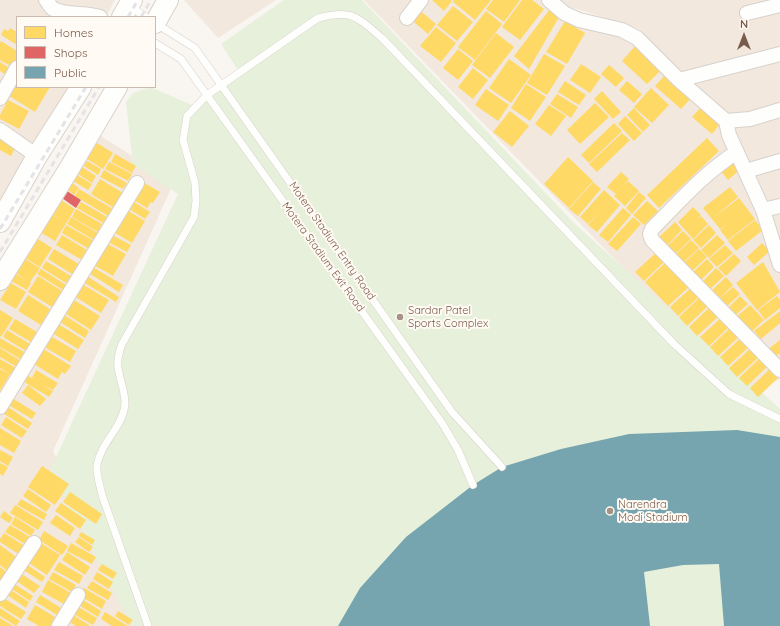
<!DOCTYPE html>
<html>
<head>
<meta charset="utf-8">
<style>
  body { margin:0 }
  #map { position:relative; width:780px; height:626px; overflow:hidden; background:#f9f5f0; font-family:Quicksand,sans-serif }
  canvas { display:block }
  .legend { position:absolute; left:16px; top:16px; width:140px; height:72px; box-sizing:border-box; background:#fffaf3; border:1px solid #cabbb1; margin:0; padding:5px 7px; list-style:none; font-size:12px; color:#7a5c4d }
  .legend li { display:flex; align-items:center; gap:8px; height:20px }
  .legend b { width:20px; border:1px solid #cabbb1 }
  .north { position:absolute; left:724px; top:16px; width:40px; height:40px; -webkit-text-stroke:3px #fffaf3; paint-order:stroke; rotate:0deg; font-size:11px; font-weight:700; line-height:16px; text-align:center; color:#7a5c4d }
  .north::after { content:''; display:block; margin:auto; width:14px; height:18px; background:#7a5c4d; clip-path:polygon(50% 0,100% 100%,50% 72%,0 100%) }
</style>
</head>
<body>
<div id="map">
<canvas width="780" height="626"></canvas>
<ul class="legend">
<li><b style="height:11px;background:#ffd966"></b>Homes</li>
<li><b style="height:11px;background:#e06666"></b>Shops</li>
<li><b style="height:11px;background:#76a5af"></b>Public</li>
</ul>
<div class="north">N</div>
</div>
<script>
const ctx = document.querySelector('canvas').getContext('2d');
ctx.lineJoin = 'round';
function paint(path, color) {
  ctx.fillStyle = color;
  ctx.fill(path, 'evenodd');
}
function trace(path, color, width, dash) {
  ctx.strokeStyle = color;
  ctx.lineWidth = width;
  ctx.lineCap = dash ? 'butt' : 'round';
  ctx.setLineDash(dash || []);
  ctx.stroke(path);
}
function drawText(font, color, halo, rows, align = 'center') {
  ctx.font = font + ' Quicksand,sans-serif';
  ctx.lineWidth = 4;
  ctx.setLineDash([]);
  ctx.textBaseline = 'middle';
  ctx.strokeStyle = halo;
  ctx.fillStyle = color;
  for (const [text, x, y, turn = 0] of rows) {
    ctx.save();
    ctx.translate(x, y);
    ctx.rotate((+turn || 0) * Math.PI / 180);
    ctx.textAlign = isNaN(turn) ? turn : align;
    if (halo) ctx.strokeText(text, 0, 0);
    ctx.fillText(text, 0, 0);
    ctx.restore();
  }
}
const residential = new Path2D(`
  M0 0H115L106 17H17V87H73L0 208Z
  M184 0H276L218 38Z
  M364 0H544L634 42 721 116 780 266V379L747 396Z
  M561 0H780V251L767 200 722 115 680 74 639 29 568 6Z
  M96 133 174 182 53 451 144 626H0V288Z`);
const green = new Path2D(`
  M284 0H362L575 224 780 409V626H132L50 470 178 194 133 164 126 102 133 93 150 87 192 105 240 73 221 44Z`);
const homes = new Path2D(`
  M432 0H451L452 1 444 11Z
  M454 0H491L475 20 453 2Z
  M493 0H520L504 22 486 9Z
  M522 0H532L544 9 520 40 502 27Z
  M453 6 473 22 457 41 437 25Z
  M417 8 436 24 428 34 408 17Z
  M550 9 559 17 529 69 514 56Z
  M486 11 502 24 475 60 458 47Z
  M565 21 585 33 567 64 546 52Z
  M436 27 456 43 441 62 420 46Z
  M10 28 17 32V45L1 35 4 29 8 31Z
  M496 33 514 47 490 78 472 65Z
  M1 41 17 51V59L12 67 0 60V43Z
  M636 45 662 69 647 84 622 61Z
  M458 49 473 61 458 80 443 68Z
  M544 54 565 66 547 95 527 83Z
  M509 59 531 75 511 103 489 88Z
  M0 62 11 69 8 76 0 71Z
  M581 64 601 77 590 93 570 80Z
  M609 65 624 78 616 87 601 74Z
  M473 68 488 80 473 99 458 87Z
  M666 74 692 97 681 109 655 86Z
  M17 76V87H50L35 112 6 94Z
  M565 81 586 95 579 105 558 92Z
  M627 81 642 94 634 103 619 90Z
  M526 84 546 97 530 121 511 108Z
  M651 88 669 105 652 123 634 107Z
  M486 89 509 105 498 121 475 105Z
  M602 91 621 112 613 119 594 99Z
  M557 94 578 107 571 118 550 104Z
  M8 100 29 111 19 129 0 119V115Z
  M595 103 609 117 580 144 567 130Z
  M704 104 723 120 712 134 692 117Z
  M549 105 566 116 551 136 535 124Z
  M634 108 650 125 643 132 627 115Z
  M510 111 529 126 512 147 493 132Z
  M625 116 642 133 634 141 618 124Z
  M614 123 622 131 589 163 581 155Z
  M622 133 630 140 597 172 589 164Z
  M0 137 16 146 11 156 0 150Z
  M707 138 719 151 659 208 647 195Z
  M97 143 113 153 103 169 87 159Z
  M115 154 136 166 132 173 111 162Z
  M568 157 593 181 569 208 544 184Z
  M732 159 741 169 728 180 720 170Z
  M87 161 101 169 98 175 84 166Z
  M109 162 132 174 128 181 105 169Z
  M82 167 96 176 92 183 78 174Z
  M104 170 127 183 123 189 100 177Z
  M621 172 629 179 621 187 628 181 639 191 625 206 614 196 616 194 607 187Z
  M77 175 92 184 88 190 73 181Z
  M100 179 123 193 114 208 91 194Z
  M141 181 160 192 153 203 151 202 147 208 134 200Z
  M593 182 601 189 578 216 569 209Z
  M72 183 79 188 74 195 68 190Z
  M730 187 738 197 713 218 739 198 755 219 728 240 720 230 726 225 720 229 703 208Z
  M79 189 113 209 108 216 75 196Z
  M604 190 620 205 597 232 588 225 602 210 588 224 580 217Z
  M639 192 646 198 632 214 626 208Z
  M61 200 75 209 55 241 40 232 51 214 63 221 52 214Z
  M131 200 150 212 145 219 126 207Z
  M647 201 658 211 644 225 633 215Z
  M81 202 107 217 103 223 77 208Z
  M693 207 701 215 697 219 701 216 708 224 693 239 678 222Z
  M623 208 631 215 608 242 599 235Z
  M76 209 102 224 98 232 72 217Z
  M125 209 145 221 132 243 112 231Z
  M71 217 98 233 94 240 67 224Z
  M633 217 641 224 617 251 608 244Z
  M755 220 763 230 736 251 728 241Z
  M675 222 682 230 667 245 659 237Z
  M66 225 94 241 89 249 62 233Z
  M709 225 716 233 701 248 693 240Z
  M683 231 691 239 675 254 667 246Z
  M110 234 131 245 127 252 106 241Z
  M62 235 87 250 82 260 56 245Z
  M717 235 725 243 709 258 701 250Z
  M38 239 52 248 40 267 25 258Z
  M691 240 699 248 683 263 676 254Z
  M104 242 126 254 113 276 92 264Z
  M762 243 770 251 754 265 747 257Z
  M725 245 733 253 717 267 709 259Z
  M54 249 79 264 72 274 48 259Z
  M699 249 707 257 691 272 683 264Z
  M659 250 667 259 644 281 635 272Z
  M734 254 741 261 726 276 718 268Z
  M25 259 40 268 30 282 31 283 27 290 11 281 16 274 27 281 16 273Z
  M669 259 692 284 668 306 645 282Z
  M707 259 714 267 699 282 691 274Z
  M46 261 71 276 66 283 42 268Z
  M763 262 780 292 757 310 736 283Z
  M91 266 123 285 119 292 87 272Z
  M716 268 724 276 708 291 701 283Z
  M41 269 66 285 63 290 37 274Z
  M38 276 62 291 52 307 28 292Z
  M87 276 119 297 116 302 83 282Z
  M726 277 733 285 718 300 710 292Z
  M11 283 26 292 16 309 0 300Z
  M82 284 109 300 101 313 74 296Z
  M694 285 702 294 678 316 670 307Z
  M733 287 740 294 724 309 717 301Z
  M28 295 50 309 41 325 18 311Z
  M702 295 710 304 687 326 679 317Z
  M740 296 748 304 732 318 725 311Z
  M777 296 780 300V308L765 320 758 310Z
  M74 300 100 316 91 330 66 314Z
  M712 305 721 314 697 336 689 327Z
  M750 305 764 320 749 334 734 319Z
  M0 310 13 318 1 337 0 336Z
  M780 311V323L761 339 754 331Z
  M61 313 89 331 85 338 57 320Z
  M724 315 732 324 709 346 700 337Z
  M15 319 37 332 31 342 9 329Z
  M55 322 84 340 78 349 49 331Z
  M733 325 742 334 718 356 710 347Z
  M7 330 30 344 26 351 3 337Z
  M47 334 76 351 70 362 41 345Z
  M743 336 752 344 728 366 720 357Z
  M0 338 26 353 22 360 0 347Z
  M780 340V353L773 359 766 351Z
  M753 346 761 355 737 377 729 368Z
  M40 347 71 366 65 374 62 372 58 379 34 364Z
  M0 348 21 361 17 367 0 357Z
  M762 356 770 364 747 386 739 378Z
  M0 359 16 368 12 375 0 368Z
  M773 366 780 376 758 397 750 388Z
  M0 369 10 374 0 391Z
  M36 370 58 383 53 390 42 385 53 391 49 397 19 379 23 373 32 378Z
  M28 385 46 399 40 406 22 393Z
  M9 396 36 413 32 419 5 403Z
  M5 405 32 423 28 429 1 412Z
  M6 417 27 431 22 438 1 425Z
  M0 428 21 441 14 453 0 445Z
  M0 450 13 457 8 466 0 461Z
  M0 463 8 467 3 476 0 474Z
  M42 466 69 484 55 505 28 487Z
  M28 489 51 505 46 512 23 496Z
  M70 492 102 514 96 524 63 502Z
  M21 499 47 514 44 520 17 505Z
  M61 503 86 520 80 529 55 511Z
  M15 505 43 522 38 530 10 513Z
  M4 511 13 518 9 523 0 517Z
  M56 515 75 528 70 536 50 523Z
  M15 517 35 530 31 536 11 524Z
  M10 525 30 537 25 544 5 532Z
  M44 531 68 546 62 555 39 540Z
  M81 532 95 540 92 545 79 536Z
  M4 533 25 546 20 555 0 542V539Z
  M79 537 93 547 89 552 75 542Z
  M39 542 60 555 47 575 26 561Z
  M71 543 96 557 92 564 67 551Z
  M0 545 19 559 9 572 0 565Z
  M67 552 90 567 85 575 62 560Z
  M59 562 83 576 79 584 54 570Z
  M26 564 45 577 42 582 22 569Z
  M102 564 117 573 113 579 98 570Z
  M0 567 8 573 0 581Z
  M53 572 76 585 72 592 49 579Z
  M97 572 113 582 109 589 93 579Z
  M20 573 40 586 34 593 15 580Z
  M48 580 71 593 64 604 42 592Z
  M92 581 112 593 108 600 87 588Z
  M13 583 33 596 30 601 10 588Z
  M84 588 106 601 102 609 80 596Z
  M9 589 29 602 26 608 6 594Z
  M40 595 61 608 57 615 36 602Z
  M2 597 26 612 21 619 0 606V601Z
  M80 598 101 611 98 617 77 604Z
  M35 605 55 617 50 626H39L27 619Z
  M75 605 97 618 93 625 70 612Z
  M0 608 20 621 16 626 0 616Z
  M118 611 133 620 129 625 115 616Z
  M105 612 128 626H112L101 619Z
  M70 613 89 625V626H76L66 620Z
  M0 618 13 626H0Z`);
const shops = new Path2D(`
  M67 191 81 200 76 208 62 198Z`);
const public = new Path2D(`
  M737 430 780 437V626H724L719 564 683 565 644 572 650 626H338L360 588 406 537 473 485 502 467 561 449 629 434Z`);
const lane = new Path2D(`
  M129 6 146 17
  M155 23 195 48 452 412 502 467
  M155 43 181 59 442 423 458 450 473 485
  M148 626 102 495C100 485 96 475 97 465 101 442 123 427 125 404 125 391 120 380 118 368 117 360 119 352 122 344L194 217 196 201 195 183 183 140 187 116 207 95 318 18C353 9 357 17 383 39L674 344 729 394 780 419`);
const street = new Path2D(`
  M46 0C48 2 50 6 52 8 62 16 87 12 100 17
  M549 0 564 13 579 20 622 30 637 38 679 80 726 121 729 135 763 210 780 265
  M747 13 780 5
  M407 18 421 0
  M679 80 780 54
  M0 98 17 68
  M726 121 750 119 780 110
  M0 130 37 156
  M737 152C704 173 679 202 652 229L650 234 652 240 780 370
  M746 171 780 161
  M763 210 780 206
  M0 407 137 183
  M0 594 34 543
  M59 626 78 595`);
const secondary = new Path2D(`
  M122 17 132 0
  M155 23 168 0
  M0 222 37 156 81 87
  M0 280 69 169 117 87`);
const rail = new Path2D(`
  M128 17 138 0
  M141 17 151 0
  M0 229 86 87
  M0 252 99 87`);
const markers = [
  [400,317,4,"#a69286"],
  [610,511,4,"#a69286"]
];
const streetNames = [
  ["Motera Stadium Entry Road",332,241,55],
  ["Motera Stadium Exit Road",323,257,54]
];
const poiNames = [
  ["Sardar Patel",408,311],
  ["Sports Complex",408,324],
  ["Narendra",618,505],
  ["Modi Stadium",618,518]
];
paint(residential, '#f2e8de');
paint(green, '#e7f0db');
paint(homes, '#ffd966');
paint(shops, '#e06666');
paint(public, '#76a5af');
trace(lane, '#d7d1cb', 8);
trace(street, '#d7d1cb', 16);
trace(secondary, '#d9d2cb', 22);
trace(lane, '#fefefd', 7);
trace(street, '#fefefd', 14);
trace(secondary, '#fefefd', 20);
trace(rail, '#e6e3e7', 3, [6, 4]);
for (const [x, y, r, color] of markers) {
  const dot = new Path2D();
  dot.arc(x, y, r, 0, 2 * Math.PI);
  ctx.fillStyle = color;
  ctx.fill(dot);
  trace(dot, '#fffaf3', 1.5);
}
drawText('11px', '#7a5c4d', '#fffaf3', streetNames);
drawText('11px', '#7a5c4d', '#fffaf3', poiNames, 'left');
</script>
</body>
</html>
